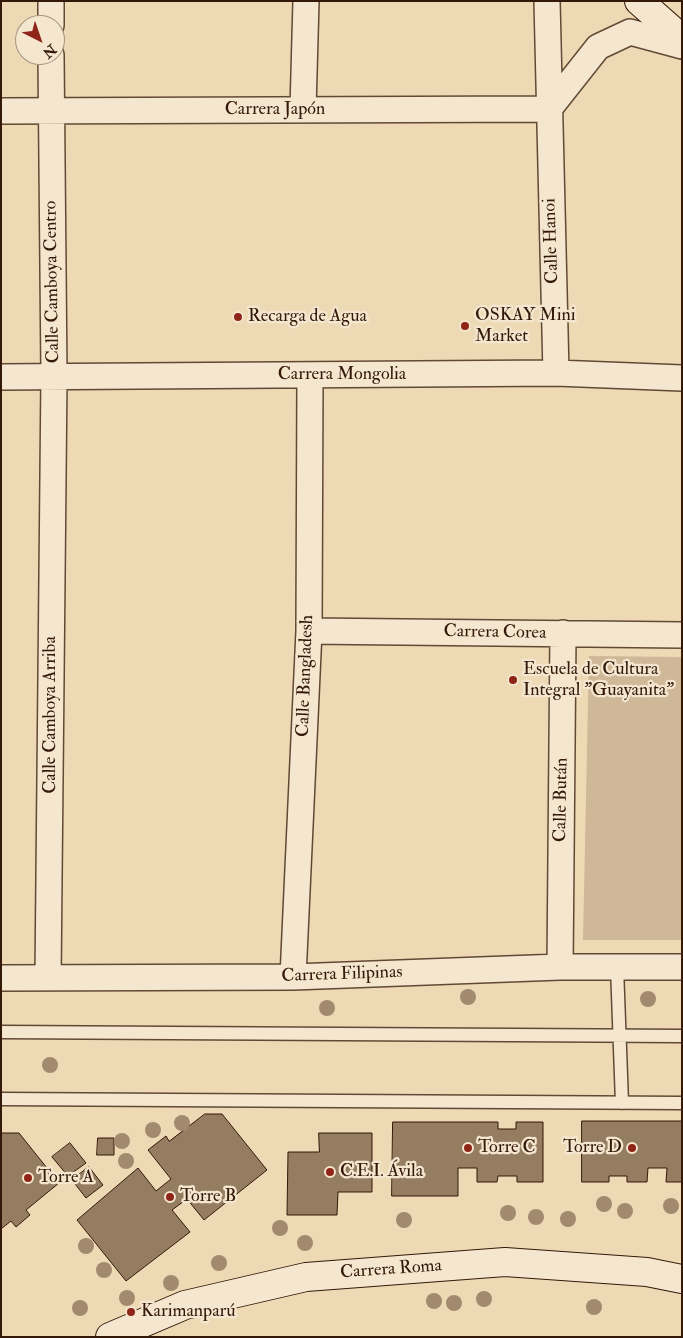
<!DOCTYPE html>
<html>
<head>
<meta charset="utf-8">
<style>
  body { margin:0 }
  #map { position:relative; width:683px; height:1338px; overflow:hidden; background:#eed9b5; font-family:"IM FELL Double Pica",serif }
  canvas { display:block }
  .frame { position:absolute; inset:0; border:2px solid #341909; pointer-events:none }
  .north { position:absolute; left:15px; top:15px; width:50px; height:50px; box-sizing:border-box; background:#f4e6cf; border:1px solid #a79480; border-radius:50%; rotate:139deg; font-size:14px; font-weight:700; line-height:20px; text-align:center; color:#341909 }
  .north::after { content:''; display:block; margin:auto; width:18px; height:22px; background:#8f2418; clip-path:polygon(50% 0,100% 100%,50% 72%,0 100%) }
</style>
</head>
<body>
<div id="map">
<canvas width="683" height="1338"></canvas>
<div class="frame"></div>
<div class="north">N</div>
</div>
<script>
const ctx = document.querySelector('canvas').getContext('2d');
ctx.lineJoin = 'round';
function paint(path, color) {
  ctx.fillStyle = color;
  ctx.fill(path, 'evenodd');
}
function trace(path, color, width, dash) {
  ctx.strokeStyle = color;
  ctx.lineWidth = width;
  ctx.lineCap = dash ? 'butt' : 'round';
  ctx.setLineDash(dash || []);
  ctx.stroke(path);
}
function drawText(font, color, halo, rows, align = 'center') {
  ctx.font = font + ' "IM FELL Double Pica",serif';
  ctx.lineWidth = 4.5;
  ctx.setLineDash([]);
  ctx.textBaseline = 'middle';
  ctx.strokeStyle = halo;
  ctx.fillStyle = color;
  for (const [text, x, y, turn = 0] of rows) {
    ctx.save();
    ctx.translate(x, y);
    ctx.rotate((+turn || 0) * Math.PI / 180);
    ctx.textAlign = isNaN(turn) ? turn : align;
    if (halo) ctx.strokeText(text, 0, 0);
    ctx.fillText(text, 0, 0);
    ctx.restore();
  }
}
const green = new Path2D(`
  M589 656 682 657V940H583Z`);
const building = new Path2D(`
  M205 1114H222L267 1170 204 1220 187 1199 172 1210 190 1232 126 1281 77 1220 138 1168 156 1191 171 1179 148 1150 166 1136 169 1141Z
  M582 1121H682V1182H666L667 1168H648L647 1182H627V1176H609V1182H582Z
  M393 1122H498V1129H516V1122H543V1182H517V1176H498L497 1182H477V1168H458V1196H392Z
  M1 1133H19L59 1183 26 1210 30 1215 16 1227 11 1221 1 1229Z
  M319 1133H372V1192H338L337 1215H287L288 1152H319Z
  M98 1138H114V1155H97Z
  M70 1143 86 1163 68 1176 52 1157Z
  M89 1167 103 1185 86 1198 72 1180Z`);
const lane = new Path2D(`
  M617 967 622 1103
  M1 1032 682 1036
  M1 1099 682 1103`);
const street = new Path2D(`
  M51 1V25
  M547 1 556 373
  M303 109 306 1
  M549 109 598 47 630 32 682 46
  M1 111 549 109
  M1 377 556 373 682 378
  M309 631 682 635
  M560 967 563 633
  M293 977 309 631 310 375
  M1 978 293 977 560 967H682
  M48 978 54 376 51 55`);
const secondary = new Path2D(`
  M639 1 682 39
  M110 1337 185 1305 306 1277 505 1262 647 1272 682 1279`);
const trees = [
  [468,997],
  [648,999],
  [327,1008],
  [50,1065],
  [182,1123],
  [153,1130],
  [122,1141],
  [126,1161],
  [604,1204],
  [671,1206],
  [625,1211],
  [508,1213],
  [536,1217],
  [568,1219],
  [404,1220],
  [280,1228],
  [305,1243],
  [86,1246],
  [219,1263],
  [104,1270],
  [171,1283],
  [127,1298],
  [484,1299],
  [434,1301],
  [454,1303],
  [594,1307],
  [80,1308]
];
const markers = [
  [238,317,5,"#8f2418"],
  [465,326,5,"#8f2418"],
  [513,680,5,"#8f2418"],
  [468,1148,5,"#8f2418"],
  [632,1148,5,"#8f2418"],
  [330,1172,5,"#8f2418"],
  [28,1178,5,"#8f2418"],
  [170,1197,5,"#8f2418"],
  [131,1312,5,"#8f2418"]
];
const streetNames = [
  ["Carrera Japón",275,110],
  ["Calle Hanoi",552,241,-92],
  ["Calle Camboya Centro",53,282,-91],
  ["Carrera Mongolia",342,375],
  ["Carrera Corea",495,633,1],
  ["Calle Bangladesh",306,676,-88],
  ["Calle Camboya Arriba",51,715,-90],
  ["Calle Bután",562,800,-89],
  ["Carrera Filipinas",342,975,-2],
  ["Carrera Roma",391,1270,-4]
];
const poiNames = [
  ["OSKAY Mini",475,316],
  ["Market",475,337],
  ["Recarga de Agua",248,317],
  ["Escuela de Cultura",523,670],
  ["Integral \"Guayanita\"",523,691],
  ["Torre C",478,1148],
  ["Torre D",622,1148,"right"],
  ["C.E.I. Ávila",340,1172],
  ["Torre A",38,1178],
  ["Torre B",180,1197],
  ["Karimanparú",141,1312]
];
paint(green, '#ceb898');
paint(building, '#957d62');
trace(building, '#341909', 1);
trace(lane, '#624934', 15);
trace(street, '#624934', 28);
trace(secondary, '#341909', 30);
trace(lane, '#f4e6cf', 12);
trace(street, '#f4e6cf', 25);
trace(secondary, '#f4e6cf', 28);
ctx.fillStyle = '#a18a6e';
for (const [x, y] of trees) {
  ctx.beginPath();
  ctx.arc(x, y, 8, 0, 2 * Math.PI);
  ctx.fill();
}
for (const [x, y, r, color] of markers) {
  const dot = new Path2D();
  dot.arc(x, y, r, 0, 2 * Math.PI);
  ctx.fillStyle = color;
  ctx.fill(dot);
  trace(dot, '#f4e6cf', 2);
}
drawText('18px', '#341909', '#f4e6cf', streetNames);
drawText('18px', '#341909', '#f4e6cf', poiNames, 'left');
</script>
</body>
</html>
